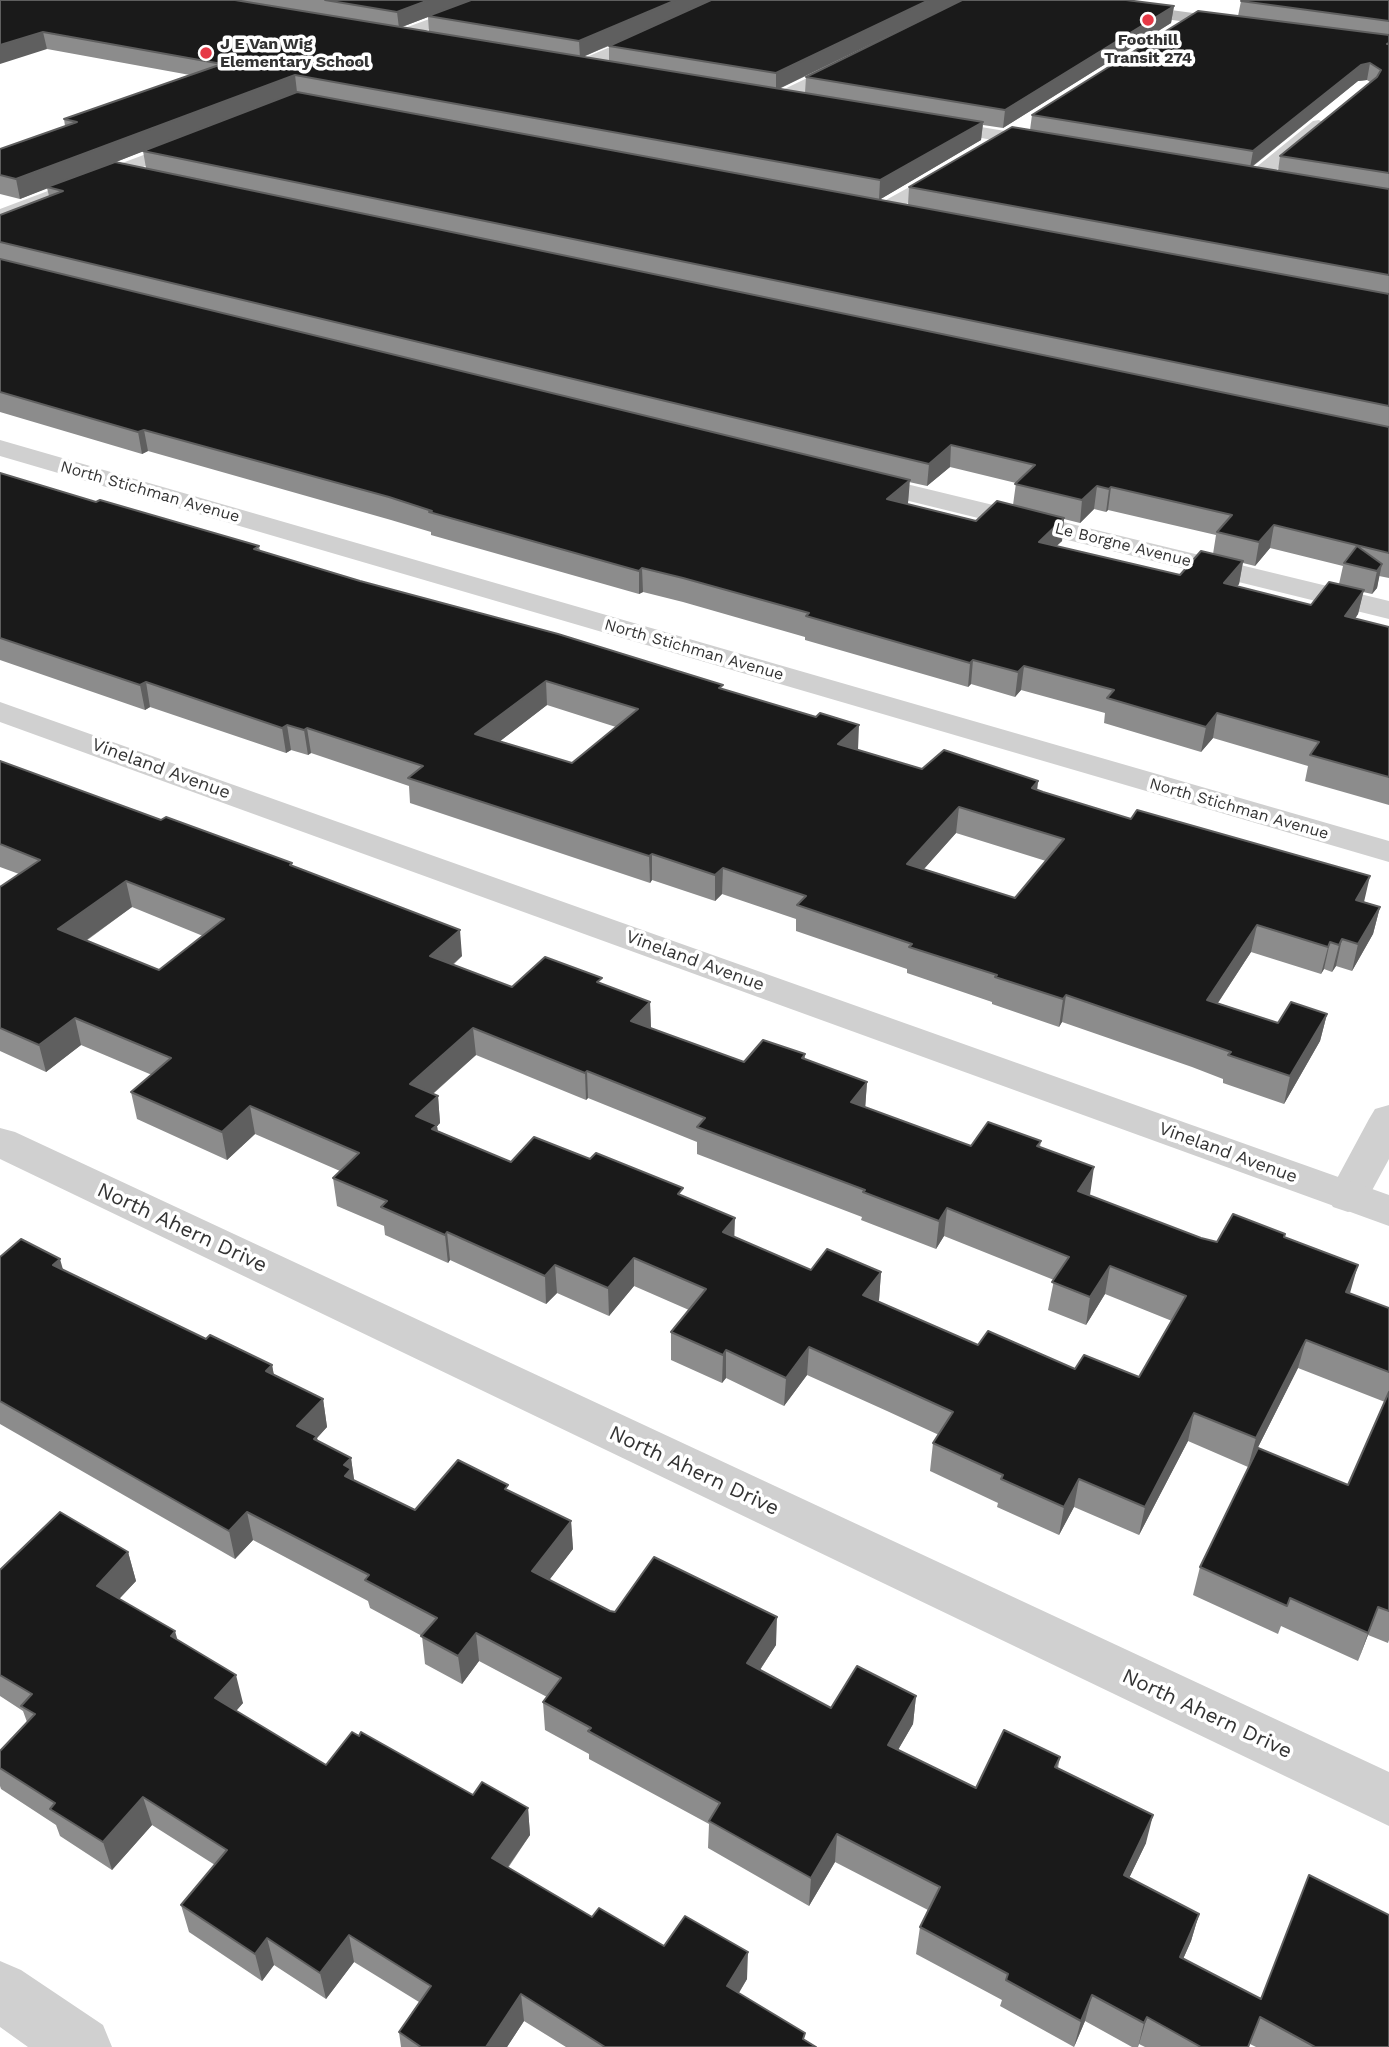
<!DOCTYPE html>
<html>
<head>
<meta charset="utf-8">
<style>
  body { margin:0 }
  canvas { display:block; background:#fff }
</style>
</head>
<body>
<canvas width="1389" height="2047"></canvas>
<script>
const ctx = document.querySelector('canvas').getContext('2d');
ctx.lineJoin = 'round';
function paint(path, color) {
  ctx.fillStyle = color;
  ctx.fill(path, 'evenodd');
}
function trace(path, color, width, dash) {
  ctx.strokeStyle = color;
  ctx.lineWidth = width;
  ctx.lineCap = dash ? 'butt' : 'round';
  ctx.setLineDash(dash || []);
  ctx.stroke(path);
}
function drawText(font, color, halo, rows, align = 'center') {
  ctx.font = font + ' "Work Sans",sans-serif';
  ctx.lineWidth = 7;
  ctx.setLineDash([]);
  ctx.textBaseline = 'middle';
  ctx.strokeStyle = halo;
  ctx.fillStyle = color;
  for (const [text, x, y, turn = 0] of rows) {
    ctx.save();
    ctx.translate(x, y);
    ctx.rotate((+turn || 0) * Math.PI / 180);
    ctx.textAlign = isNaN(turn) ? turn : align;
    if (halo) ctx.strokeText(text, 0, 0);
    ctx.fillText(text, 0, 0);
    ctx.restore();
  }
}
const minor = new Path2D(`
  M481 0H503L500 3 406 38H394L392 35 394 32Z
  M720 0H741L587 70 581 71 573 66 575 62Z
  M853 56 861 61 859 65 786 102H774L771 98 774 94Z
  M932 119 1048 138 1057 144 1048 150 926 128 923 124 926 120Z
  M1319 120 1328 125 1325 129 1263 181H1249L1246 177 1249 173 1313 121Z
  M194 136 200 137 203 141 200 145 0 222V209Z
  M953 163 962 169 960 173 889 214H875L872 210 875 206Z
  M0 440 1389 841V862L0 456Z
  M857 472 1389 601V619L848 486 844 480 848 474Z
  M1389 1105V1159L1363 1207 1348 1212 1333 1207 1327 1197 1369 1119 1375 1109Z
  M0 1128 15 1132 1389 1772V1826L0 1159Z
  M0 1961 21 1970 103 2025 112 2047H28L0 2027Z`);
const tertiary = new Path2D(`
  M0 702 1389 1195V1226L0 722Z`);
const secondary = new Path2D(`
  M1055 0H1096L1238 19 1246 24 1238 29 1063 5Z`);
const wall = new Path2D(`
  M0 0H1126L1174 6 1171 23 1003 128 983 125 981 140 879 200 908 205 909 187 1030 130 1032 115 1238 16 1241 1 1389 0V578L1379 576 1377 588 1372 594 1363 592 1358 614 1355 619 1389 627V805L1305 781 1308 766 1213 738 1201 752 1104 723 1105 713 1021 690 1015 697 971 684 968 687 805 640V637L683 602 643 592 639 594 431 535V532L391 520 148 451 142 454 0 412V215L49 196 47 188 20 199 0 194V149L65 126 64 119 190 75 47 49ZM939 11 806 77 805 93 779 89ZM428 17 429 32 402 27ZM609 46V61L583 57 599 50ZM1367 80 1370 82 1280 156 1278 171 1252 167 1358 81ZM143 151 146 168 116 162ZM950 467 1016 483 1013 505 976 521 906 504 908 503 909 482 927 486ZM1094 509 1106 512 1108 510 1216 535 1213 554 1180 575 1056 546 1062 541 1064 519 1080 523ZM1270 548 1343 566 1339 584 1311 605 1237 586 1239 584 1243 563 1255 566Z
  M0 473 96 502 259 546 260 551 723 690 857 750 922 769 1038 781 1037 790 1380 907 1373 934 1352 971 1336 966 1332 972 1324 969 1321 974 1251 952 1218 1003 1278 1023 1327 1014 1320 1041 1284 1104 1223 1083V1079L1192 1067 1062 1022 1059 1027 992 1004V1002L907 973V969L796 931V919L722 894 715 901 652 880 650 883 410 803 409 786 311 753 308 755 291 750 286 753 150 707 145 710 0 660ZM547 705 616 727 572 763 500 741ZM956 833 1046 861 1015 898 924 869Z
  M0 761 161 820 292 866 462 956 453 965 512 987 602 984 650 1002 651 1028 744 1062 805 1054V1060L867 1082 865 1108 971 1146 1041 1141 1040 1147 1090 1196 1201 1238 1217 1242 1285 1234V1237L1350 1294 1389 1308V1640L1388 1643 1368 1635 1358 1661 1281 1626 1278 1634 1193 1595 1200 1567 1348 1485 1385 1402 1298 1368 1248 1467 1188 1441 1139 1535 1074 1507 1059 1535 997 1507 998 1503 930 1471 933 1443 939 1435 887 1411 807 1375 784 1406 726 1378 722 1383 671 1360V1332L689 1310 634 1286 609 1316 557 1293 546 1304 450 1260 448 1263 385 1235 384 1226 337 1206 333 1178 340 1171 255 1134 227 1160 137 1119 131 1092 152 1075 81 1045 46 1072 0 1051V887L19 874 0 867ZM132 907 203 936 159 970 86 941ZM476 1055 586 1100 588 1098 697 1142V1154L862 1217 861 1220 936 1249 944 1236 1054 1280 1048 1310 1086 1325 1105 1294 1172 1321 1139 1377 1075 1369 978 1345 878 1302 879 1300 881 1272 811 1270 735 1237 683 1196 511 1162 438 1131 437 1126 440 1123 438 1096 433 1094Z
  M0 1257 63 1270 206 1339 272 1365 274 1375 323 1399 327 1427 317 1438 318 1441 351 1458 354 1481 415 1510 509 1491 571 1521 573 1549 549 1580 610 1611 776 1645 760 1670 831 1708 916 1696 913 1724 898 1750 976 1788 1060 1757 1058 1768 1146 1843 1129 1878 1199 1914 1191 1941 1183 1959 1261 1999 1389 2047H1256L1250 2044 1249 2047H1145L1139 2044 1138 2047H1132L1085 2021 1074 2047 1000 2006 1002 2000 916 1954 920 1927 928 1910 835 1862 809 1906 708 1848 709 1824 589 1759V1754L545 1730 543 1702 547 1697 479 1661 462 1684 425 1664 422 1636 370 1608 368 1601 253 1540 235 1559 0 1424Z
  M128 1552 136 1581 119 1599 178 1640 243 1703 236 1711 326 1765 473 1795 528 1808 530 1835 508 1868 592 1917 747 1979 739 1993 805 2040 816 2047H566L524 2021 507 2047H401L399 2032 419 2002 354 1962 326 1999 274 1965 262 1981 189 1932 181 1905 215 1865 152 1825 112 1870 60 1836 56 1825 1 1789 0 1786V1751L27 1722 23 1711 0 1696V1570Z`);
const shadedWall = new Path2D(`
  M429 0H474L428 16V17L399 28 397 12Z
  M676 0H713L580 58 579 41Z
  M929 0H962L776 90V73Z
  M1174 6 1171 23 1003 128 1005 110Z
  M43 32 47 49 0 64V45Z
  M1370 63 1367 80 1358 81 1250 168 1253 151 1361 65Z
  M295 75 297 92 20 199 16 179Z
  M983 122 981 140 879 200 880 180Z
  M144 430 148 451 142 454 138 432Z
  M951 445 950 467 927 486 929 464Z
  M910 480 908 503 886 522 887 499Z
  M1097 486 1094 509 1080 523 1082 500Z
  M1111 487 1108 510 1106 512 1109 489Z
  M1064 518 1062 541 1037 565 1039 542Z
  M1274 525 1270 548 1255 566 1259 542Z
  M1243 561 1239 584 1220 607 1224 583Z
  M1382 564 1377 588 1372 594 1377 571Z
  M642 568 643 592 639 594V571Z
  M1364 590 1358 614 1340 640 1345 616Z
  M973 660 971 684 968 687 970 663Z
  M1024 666 1021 690 1015 697 1018 672Z
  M546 681 547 705 477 759 475 734Z
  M146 682 150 707 145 710 140 685Z
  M1217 713 1213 738 1201 752 1206 727Z
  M287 725 291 750 286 753 282 728Z
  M859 725 858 750 838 744Z
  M307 728 311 753 308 755 304 730Z
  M1038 781 1035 807 1032 788Z
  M959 807 956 833 905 890 907 864Z
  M652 854V880L650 883 649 856Z
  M723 868 722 894 715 901V875Z
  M1370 876 1364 902 1356 900Z
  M126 881 132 907 64 956 58 929Z
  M1380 907 1373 934 1352 971 1358 944Z
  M1257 925 1251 952 1202 1027 1207 1000Z
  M460 930 462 956 432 982 430 956Z
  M1342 939 1336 966 1332 972 1339 945Z
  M1330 942 1324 969 1321 974 1328 947Z
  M1066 995 1062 1022 1059 1027 1063 999Z
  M650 1002 651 1029 631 1021Z
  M1327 1014 1320 1041 1284 1104 1290 1076Z
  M75 1018 81 1045 46 1072 39 1045Z
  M473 1028 476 1055 413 1111 410 1084Z
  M587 1071 588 1098 586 1100 585 1073Z
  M867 1082 865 1110 851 1102Z
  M438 1096 440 1123 437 1126 440 1152 416 1116Z
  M250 1106 255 1134 227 1160 222 1132Z
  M1094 1167 1090 1195 1078 1191Z
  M947 1208 944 1236 936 1249 939 1221Z
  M735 1218 734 1246 723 1232Z
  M447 1232 450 1260 448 1263 445 1235Z
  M634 1258V1286L609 1316 608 1288Z
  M60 1259 68 1287 53 1265Z
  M555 1265 557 1293 546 1304 545 1276Z
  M1358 1265 1350 1293 1338 1320 1346 1292Z
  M1110 1266 1105 1294 1086 1325 1090 1297Z
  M881 1272 879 1300 861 1323 863 1295Z
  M1306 1340 1298 1368 1248 1467 1256 1438Z
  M809 1347 807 1375 784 1406 786 1378Z
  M726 1350V1378L722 1383 723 1355Z
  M272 1365 277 1394 266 1371Z
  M323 1399 327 1427 317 1438 322 1464 297 1426Z
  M1194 1413 1188 1441 1139 1535 1145 1507Z
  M351 1458 355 1486 349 1504 344 1465Z
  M1079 1479 1074 1507 1059 1535 1064 1507Z
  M247 1512 253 1540 235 1559 229 1531Z
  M571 1521 573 1549 534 1600 532 1571Z
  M128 1552 136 1581 105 1614 97 1586Z
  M1378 1607 1368 1635 1358 1661 1368 1633Z
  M777 1617 776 1645 746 1691 747 1663Z
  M175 1631 183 1659 171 1636Z
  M476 1633 479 1661 462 1684 458 1656Z
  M236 1675 243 1703 223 1726 215 1698Z
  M916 1696 913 1724 885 1772 888 1745Z
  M143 1797 152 1825 112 1870 103 1842Z
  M528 1808 530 1835 495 1885 492 1858Z
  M1153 1815 1146 1843 1117 1903 1124 1875Z
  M837 1834 835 1862 809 1906 811 1878Z
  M1199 1914 1191 1941 1172 1984 1180 1957Z
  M349 1935 354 1962 326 1999 320 1973Z
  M267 1938 274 1965 262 1981 255 1954Z
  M748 1952 747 1979 727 2012V1986Z
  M521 1994 524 2021 507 2047H486Z
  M1092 1995 1085 2021 1074 2047 1081 2021Z
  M1147 2017 1139 2044 1138 2047 1144 2023Z`);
const building = new Path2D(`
  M0 0H235L983 122 880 180 295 75 16 179 0 175V149L77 122 64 119 222 64 43 32 0 45Z
  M325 0H429L397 12Z
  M471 0H676L579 41 428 16Z
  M711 0H929L776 73 609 46Z
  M962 0H1126L1174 6 1005 110 806 77Z
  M1242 0H1389V21L1241 1Z
  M1198 11 1389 35V43L1387 44H1389V173L1280 156 1377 77 1381 70 1370 63 1361 65 1253 151 1032 115Z
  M297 92 1389 294V406L143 151Z
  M1012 127 1389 189V275L909 187Z
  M115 162 1389 427V553L1274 525 1259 542 1217 532 1232 515 1111 487 1109 489 1097 486 1082 500 1015 484 1035 465 951 445 929 464 0 242V215L63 191 47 187Z
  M0 259 910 480 887 499 976 521 997 501 1064 518 1039 542 1180 575 1201 551 1243 561 1224 583 1311 605 1329 582 1364 590 1345 616 1389 627V777L1310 755 1319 742 1217 713 1206 727 1107 698 1114 690 1024 666 1018 672 973 660 970 663 806 616 809 613 683 578 642 568 639 571 429 512 432 511 389 497 144 430 138 432 0 392Z
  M0 473 96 502 100 500 259 546 254 549 360 581 558 634 723 685 719 688 816 717 820 713 859 725 838 744 922 769 944 750 1038 781 1032 788 1043 792 1131 819 1137 810 1370 876 1356 900 1380 907 1358 944 1342 939 1339 945 1330 942 1328 947 1257 925 1207 1000 1278 1023 1291 1002 1327 1014 1290 1076 1228 1055 1231 1052 1197 1040 1066 995 1063 999 995 977 997 975 909 947 912 944 797 905 806 896 723 868 715 875 652 854 649 856 408 778 423 766 307 728 304 730 287 725 282 728 146 682 140 685 0 638ZM546 681 638 709 572 763 475 734ZM959 807 1064 839 1015 898 907 864Z
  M1357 546 1382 564 1377 571 1344 563Z
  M0 761 161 820 166 817 292 863 290 865 460 930 430 956 512 987 545 957 602 978 597 982 650 1002 631 1021 744 1062 763 1040 805 1054 802 1058 867 1082 851 1102 971 1146 988 1122 1041 1141 1037 1146 1094 1167 1078 1191 1201 1238 1217 1242 1233 1214 1285 1234 1284 1237 1358 1265 1346 1292 1389 1308V1372L1306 1340 1256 1438 1194 1413 1145 1507 1079 1479 1064 1507 1001 1479 1003 1475 933 1443 953 1412 889 1383 809 1347 786 1378 726 1350 723 1355 671 1332 706 1289 634 1258 608 1288 555 1265 545 1276 447 1232 445 1235 381 1207 387 1201 333 1178 359 1153 250 1106 222 1132 131 1092 171 1058 75 1018 39 1045 0 1028V887L40 860 0 844ZM126 881 224 919 159 970 58 929ZM473 1028 585 1073 587 1071 705 1118 697 1127 865 1190 863 1192 939 1221 947 1208 1069 1257 1052 1282 1090 1297 1110 1266 1186 1296 1139 1377 1084 1355 1075 1369 988 1331 978 1345 863 1295 881 1272 827 1249 811 1270 723 1232 735 1218 678 1194 683 1188 596 1153 590 1159 534 1137 511 1162 432 1129 437 1125 416 1116 438 1096 410 1084Z
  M21 1239 60 1259 53 1265 206 1339 210 1335 272 1365 266 1371 323 1399 297 1426 317 1436 314 1439 351 1458 344 1465 351 1469 345 1476 415 1510 458 1460 508 1485 505 1489 571 1521 532 1571 610 1611 615 1612 654 1557 777 1617 747 1663 831 1708 857 1666 916 1696 888 1745 976 1788 1004 1730 1060 1757 1055 1767 1153 1815 1124 1875 1199 1914 1180 1957 1261 1999 1309 1875 1389 1915V2047H1315L1260 2017 1248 2047H1201L1147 2017 1144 2023 1092 1995 1081 2021 1006 1980 1008 1974 920 1927 940 1887 837 1834 811 1878 709 1821 720 1803 588 1731 591 1728 543 1702 561 1678 476 1633 458 1656 421 1636 437 1618 365 1580 369 1575 247 1512 229 1531 0 1401V1257Z
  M1389 1392V1611L1378 1607 1368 1633 1290 1598 1287 1606 1200 1567 1258 1448 1348 1485Z
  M60 1512 128 1552 97 1586 175 1631 171 1636 236 1675 215 1698 326 1765 352 1732 359 1736 361 1732 473 1795 482 1782 528 1808 492 1858 592 1917 599 1908 664 1946 685 1916 748 1952 727 1986 805 2033 803 2039 816 2047H605L521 1994 486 2047H421L399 2032 431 1986 349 1935 320 1973 267 1938 255 1954 181 1905 227 1850 143 1797 103 1842 50 1809 55 1803 0 1768V1751L35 1714 21 1706 32 1694 0 1675V1570Z`);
const markers = [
  [1148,20,7,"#e63946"],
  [206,53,7,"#e63946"]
];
const farPoinames = [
  ["Foothill",1148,40],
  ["Transit 274",1148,58],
  ["J E Van Wig",220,44,"left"],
  ["Elementary School",220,62,"left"]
];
const farStreetnames = [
  ["North Stichman Avenue",150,492,16],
  ["Le Borgne Avenue",1123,545,14],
  ["North Stichman Avenue",694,650,16],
  ["North Stichman Avenue",1239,809,16]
];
const streetNames = [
  ["Vineland Avenue",161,769,20],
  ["Vineland Avenue",695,961,20],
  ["Vineland Avenue",1228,1153,20]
];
const nearStreetnames = [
  ["North Ahern Drive",182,1228,25],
  ["North Ahern Drive",694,1471,25],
  ["North Ahern Drive",1207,1714,25]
];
paint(minor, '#d0d0d0');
paint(tertiary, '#d0d0d0');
paint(secondary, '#bdbdbd');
paint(wall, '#8c8c8c');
paint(shadedWall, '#5f5f5f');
paint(building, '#1a1a1a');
trace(building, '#5f5f5f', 2);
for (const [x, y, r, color] of markers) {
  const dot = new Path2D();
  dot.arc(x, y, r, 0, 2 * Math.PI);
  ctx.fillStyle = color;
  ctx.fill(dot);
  trace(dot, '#fff', 2.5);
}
drawText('bold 16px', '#333', '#fff', farPoinames);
drawText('16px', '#333', '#fff', farStreetnames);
drawText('18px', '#333', '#fff', streetNames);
drawText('21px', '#333', '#fff', nearStreetnames);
</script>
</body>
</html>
